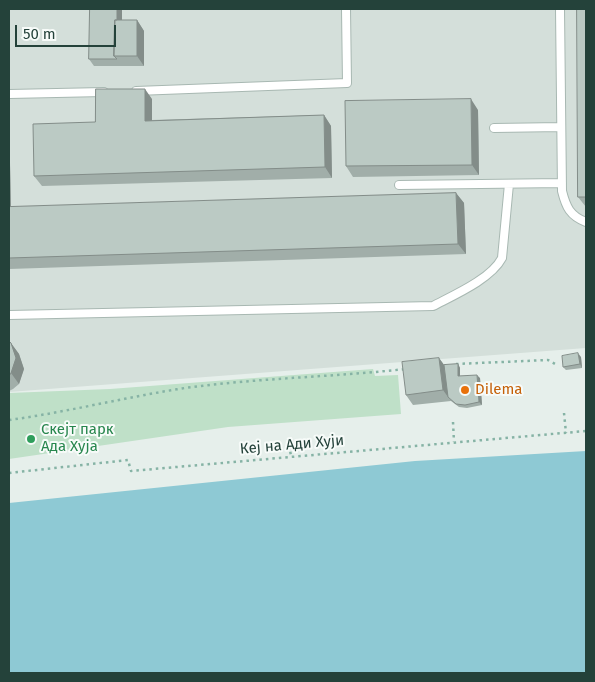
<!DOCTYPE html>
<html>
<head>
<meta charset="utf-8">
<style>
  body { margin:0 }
  #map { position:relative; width:595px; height:682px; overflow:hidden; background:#e6efeb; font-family:"Fira Sans",sans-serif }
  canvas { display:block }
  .frame { position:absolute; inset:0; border:10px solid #24423a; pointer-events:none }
  .scale { position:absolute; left:15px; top:25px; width:101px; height:22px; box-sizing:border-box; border:2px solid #24423a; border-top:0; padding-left:6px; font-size:15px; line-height:18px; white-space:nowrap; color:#24423a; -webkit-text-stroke:4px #f7fbf9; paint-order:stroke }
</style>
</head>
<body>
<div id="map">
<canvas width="595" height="682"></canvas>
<div class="frame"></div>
<div class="scale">50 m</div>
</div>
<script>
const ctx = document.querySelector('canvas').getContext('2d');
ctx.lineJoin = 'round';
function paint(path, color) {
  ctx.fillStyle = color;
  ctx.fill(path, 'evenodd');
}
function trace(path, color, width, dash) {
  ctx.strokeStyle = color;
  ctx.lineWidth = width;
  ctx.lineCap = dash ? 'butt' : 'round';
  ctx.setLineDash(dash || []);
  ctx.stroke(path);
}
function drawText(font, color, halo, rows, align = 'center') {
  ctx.font = font + ' "Fira Sans",sans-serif';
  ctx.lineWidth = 4;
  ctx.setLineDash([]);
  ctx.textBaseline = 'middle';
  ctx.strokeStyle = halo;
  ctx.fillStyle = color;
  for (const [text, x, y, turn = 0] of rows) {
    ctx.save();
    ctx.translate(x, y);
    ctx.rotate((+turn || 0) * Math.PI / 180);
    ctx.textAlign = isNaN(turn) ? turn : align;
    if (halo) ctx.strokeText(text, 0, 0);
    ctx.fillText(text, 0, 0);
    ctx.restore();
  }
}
const built = new Path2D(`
  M9 9H586V348L9 392Z`);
const green = new Path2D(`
  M373 369 375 376 398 375 401 414 228 427 9 459V393L110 389Z`);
const water = new Path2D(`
  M586 451V673H9V503L415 461Z`);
const path = new Path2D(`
  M456 364 548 360 557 365
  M564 413 566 433
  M9 420C68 412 126 397 185 388 258 378 333 377 406 369
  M453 422 454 442
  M288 439 291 456
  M9 473 128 460 131 471 586 431`);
const service = new Path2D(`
  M560 9 562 191C566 207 570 216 586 222
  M136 91 347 83 346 9
  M9 94 104 92
  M494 128 561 127
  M399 185 562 183
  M9 315 433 306C454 295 491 279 502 258L509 184`);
const wall = new Path2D(`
  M90 9H122V20H137L144 31V66H94L89 59Z
  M586 9V207L578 197Z
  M152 99V120L324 115 331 126 332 178 42 186 34 176 95 122Z
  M478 110 479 175 353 177 346 166Z
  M9 117 11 207 456 193 464 203 466 254 9 269Z
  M9 341 19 354 24 369 19 384 13 389 9 391Z
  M581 357 582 368 566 370 563 367Z
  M439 358 444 365 458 364 460 368V376L480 378 482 405 467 408 459 407 451 401 413 405 406 395Z`);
const shadedWall = new Path2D(`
  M117 9H122V56H117Z
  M137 20 144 31V66L137 56Z
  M145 89 152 99V131L145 121Z
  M471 99 478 110 479 175 472 165Z
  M324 115 331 126 332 178 325 167Z
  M9 117 11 213 9 210Z
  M456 193 464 203 466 254 458 244Z
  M11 343 19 354 24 369 19 384 11 373Z
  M578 353 581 357 582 368 580 364Z
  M439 358 447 369 448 397 443 390Z
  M458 364 460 368V380L458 376Z
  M477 375 480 378 482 405 479 402Z`);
const building = new Path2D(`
  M90 9H117V20H115L114 56 117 59H89Z
  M577 9H586V197H578Z
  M115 20H137V56H114Z
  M96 89H145V121L324 115 325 167 34 176 33 124 95 122Z
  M471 99 472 165 346 166 345 101Z
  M456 193 458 244 9 258V207Z
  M9 341 11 343 16 358 11 373 9 376Z
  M578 353 580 364 563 367 562 356Z
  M439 358 443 390 406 395 402 362Z
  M458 364V376L477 375 479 402 465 405 456 404 448 397 444 365Z`);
const markers = [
  [465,390,5,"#e8710a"],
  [31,439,5,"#2e9e5b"]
];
const foodNames = [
  ["Dilema",475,390]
];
const leisureNames = [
  ["Скејт парк",41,430],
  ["Ада Хуја",41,447]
];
const streetNames = [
  ["Кеј на Ади Хуји",292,445,-5]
];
paint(built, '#d4dfda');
paint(green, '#bfe0c8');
paint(water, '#8ec9d4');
trace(service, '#a8b8b2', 10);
trace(path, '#86b3a5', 2.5, [2.5, 4]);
trace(service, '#fff', 8);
paint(wall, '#a1aea9');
paint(shadedWall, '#838d89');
paint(building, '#bbcac4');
trace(building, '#838d89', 1);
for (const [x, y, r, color] of markers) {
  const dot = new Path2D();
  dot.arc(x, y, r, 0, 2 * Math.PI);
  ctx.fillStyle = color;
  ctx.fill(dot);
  trace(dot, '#f7fbf9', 2);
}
drawText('15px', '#c56008', '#f7fbf9', foodNames, 'left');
drawText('15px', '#27864d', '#f7fbf9', leisureNames, 'left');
drawText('15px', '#24423a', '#f7fbf9', streetNames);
</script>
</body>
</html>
